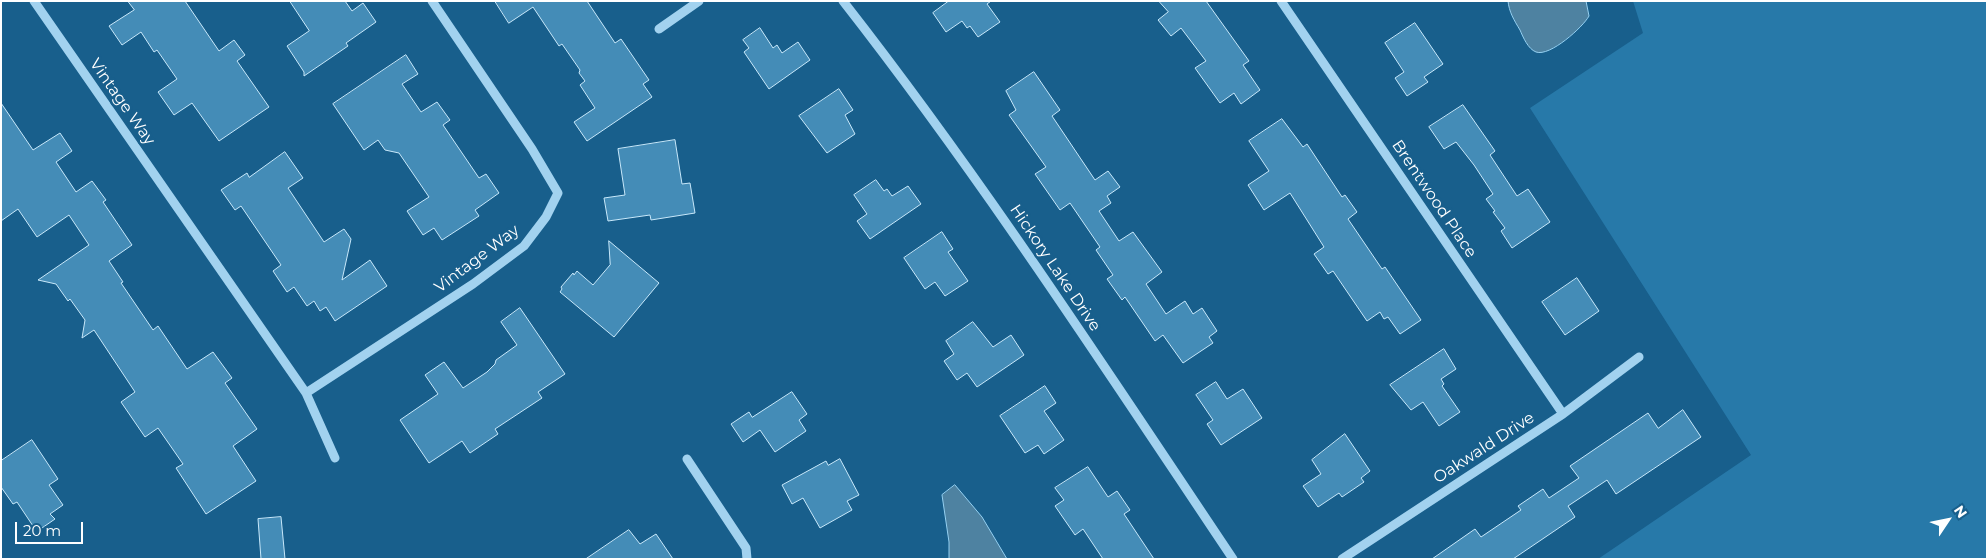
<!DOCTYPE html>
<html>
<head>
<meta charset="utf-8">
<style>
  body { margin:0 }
  #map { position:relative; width:1988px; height:560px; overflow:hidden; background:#185f8c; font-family:Montserrat,sans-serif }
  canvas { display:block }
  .frame { position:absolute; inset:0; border:2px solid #fff; pointer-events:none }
  .north { position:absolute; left:1923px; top:495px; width:50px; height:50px; -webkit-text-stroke:4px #185f8c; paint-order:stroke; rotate:56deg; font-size:14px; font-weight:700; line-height:20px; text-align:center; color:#fff }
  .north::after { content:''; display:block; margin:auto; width:18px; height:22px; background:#fff; clip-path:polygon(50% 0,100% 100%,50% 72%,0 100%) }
  .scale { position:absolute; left:15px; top:522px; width:68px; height:22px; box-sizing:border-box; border:2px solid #fff; border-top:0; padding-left:6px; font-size:15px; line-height:18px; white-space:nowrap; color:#fff; -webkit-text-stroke:4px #185f8c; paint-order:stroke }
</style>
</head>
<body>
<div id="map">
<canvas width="1988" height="560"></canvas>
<div class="frame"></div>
<div class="north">N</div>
<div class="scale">20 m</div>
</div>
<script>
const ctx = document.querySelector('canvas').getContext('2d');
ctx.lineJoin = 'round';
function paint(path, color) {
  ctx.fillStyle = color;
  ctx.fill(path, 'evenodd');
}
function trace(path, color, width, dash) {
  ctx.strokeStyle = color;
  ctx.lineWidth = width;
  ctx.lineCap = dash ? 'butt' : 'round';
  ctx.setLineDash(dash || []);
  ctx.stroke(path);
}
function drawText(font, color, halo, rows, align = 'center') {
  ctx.font = font + ' Montserrat,sans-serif';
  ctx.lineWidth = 5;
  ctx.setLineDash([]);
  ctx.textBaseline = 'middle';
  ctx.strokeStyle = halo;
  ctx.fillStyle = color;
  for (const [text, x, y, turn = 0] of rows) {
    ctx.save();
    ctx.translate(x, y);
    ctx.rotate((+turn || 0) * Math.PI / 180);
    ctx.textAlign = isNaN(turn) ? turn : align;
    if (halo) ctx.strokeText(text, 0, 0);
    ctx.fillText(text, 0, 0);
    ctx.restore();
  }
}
const green = new Path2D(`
  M1633 1H1987V559H1598L1751 455 1530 108 1643 33Z`);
const water = new Path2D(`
  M1508 1H1586L1589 16C1583 27 1550 57 1536 52 1528 49 1523 37 1520 30 1514 20 1509 12 1508 1Z
  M955 485 982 517 1007 559H949V542L942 495Z`);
const building = new Path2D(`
  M128 1H185L219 51 234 40 245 55 237 61 269 107 219 141 192 103 174 115 158 92 177 79 157 50 154 52 141 32 122 45 109 26 134 10Z
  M290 1H345L352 11 363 3 376 22 346 43 348 46 304 76V72L287 46 309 31Z
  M495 1H587L615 43 621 39 649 80 643 84 652 97 587 141 574 122 595 108 580 85 585 81 579 73 580 70 562 44 559 46 533 7 509 23Z
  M949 1H991L987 4 1000 22 978 37 970 26 967 28 962 21 946 32 933 13Z
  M1159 1H1206L1249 61 1243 65 1260 90 1241 104 1234 93 1220 103 1195 68 1206 61 1181 28 1171 36 1158 20 1168 12Z
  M1415 23 1443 64 1424 77 1428 82 1407 96 1395 78 1404 72 1385 43Z
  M760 28 773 48 777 45 782 53 798 42 810 60 769 89 744 52 749 48 743 40Z
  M406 55 418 74 402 84 421 112 437 102 450 120 443 125 479 178 486 174 499 193 475 210 479 216 442 240 434 228 423 235 407 211 429 197 399 153 385 150 378 140 364 150 333 104Z
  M1034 72 1060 110 1052 116 1095 180 1108 171 1120 187 1107 196 1111 203 1099 211 1119 241 1133 232 1162 272 1146 284 1166 314 1185 301 1193 314 1202 308 1217 331 1209 337 1213 343 1183 363 1163 335 1155 341 1125 297 1122 300 1107 279 1113 275 1096 250 1100 247 1070 203 1060 210 1035 174 1046 167 1009 115 1016 110 1006 91Z
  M839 89 853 110 845 115 855 134 827 153 799 116Z
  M1 103 33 150 60 133 72 151 56 162 76 192 92 181 106 200 103 202 132 245 109 261 123 282 121 283 153 330 158 326 187 369 213 352 232 378 225 383 257 429 233 446 256 481 206 514 176 468 183 464 158 428 145 437 121 402 135 392 94 330 82 338 85 320 70 299 68 301 56 284 38 280 89 245 69 215 37 237 18 209 1 221Z
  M1463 105 1495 151 1490 155 1517 196 1528 189 1550 222 1512 248 1501 231 1505 228 1493 212 1495 211 1486 199 1493 194 1474 165 1456 142 1444 149 1429 127Z
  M1282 119 1303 147 1307 144 1342 197 1345 195 1357 212 1348 219 1382 269 1385 267 1421 320 1400 334 1388 317 1384 319 1380 312 1367 321 1333 271 1328 274 1314 254 1324 247 1290 193 1264 210 1248 185 1269 171 1249 141Z
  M675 140 682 184 690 183 695 213 651 220 650 215 608 221 604 198 625 195 618 149Z
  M285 152 303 178 288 188 324 242 344 229 351 239 342 280 370 260 387 286 335 321 326 307 320 311 314 301 307 306 294 287 287 292 273 271 281 265 241 206 235 210 221 190 247 173 249 177Z
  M876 180 884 191 887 189 892 196 908 186 921 204 870 239 857 221 867 214 854 195Z
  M942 232 953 249 948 252 968 281 945 296 935 282 925 289 904 258Z
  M609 241 659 283 614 337 560 292 562 289 561 287 573 273 574 275 577 271 593 285 610 265Z
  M1577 278 1599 311 1565 335 1542 302Z
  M520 308 565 374 538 392 542 398 495 429 498 434 470 453 462 441 429 463 400 420 438 394 425 375 444 362 463 388 487 372 495 364 496 360 517 345 501 322Z
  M973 322 993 347 1011 335 1024 355 977 387 967 373 957 380 944 361 954 354 946 341Z
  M1444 349 1456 369 1441 379 1444 384 1442 386 1460 412 1439 426 1423 402 1411 410 1390 385Z
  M1216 382 1227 399 1243 389 1262 418 1221 445 1207 424 1213 420 1196 395Z
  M1045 386 1056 403 1044 411 1064 440 1044 454 1038 445 1025 453 1000 416Z
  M792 392 807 414 799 420 806 431 775 452 760 430 743 442 731 424 749 412 752 417Z
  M1683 410 1701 437 1616 494 1607 480 1568 506 1575 517 1513 559H1432L1475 529 1481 537 1521 510 1518 506 1543 489 1549 498 1579 478 1570 466 1648 413 1658 428Z
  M1345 434 1370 471 1361 478 1364 482 1342 497 1339 493 1318 507 1303 486 1321 474 1312 460Z
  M32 440 58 479 49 485 63 505 50 514 55 519 39 530 35 524 33 526 17 502 13 504 1 487V461Z
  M840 459 859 495 847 501 852 510 820 528 803 498 792 504 782 485 826 461 828 465Z
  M1088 467 1108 497 1117 491 1130 510 1124 514 1154 559H1103L1083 529 1075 535 1055 506 1064 500 1055 488Z
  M281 517 285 559H261L258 519Z
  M629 530 640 544 656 534 673 559H586Z`);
const minor = new Path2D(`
  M34 1 306 393 335 458
  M843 1C983 180 1107 371 1233 559
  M1281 1 1563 414
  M659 29 699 1
  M306 393 473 284 524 246 546 217 558 193 532 149 432 1
  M687 459 746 548 747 559
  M1342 559 1563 414 1639 357`);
const streetNames = [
  ["Vintage Way",122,102,55],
  ["Brentwood Place",1434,199,56],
  ["Vintage Way",477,259,-37],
  ["Hickory Lake Drive",1055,268,56],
  ["Oakwald Drive",1484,448,-33]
];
paint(green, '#2779a9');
paint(water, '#4e82a1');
trace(water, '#95d0f1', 1);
paint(building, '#448cb7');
trace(building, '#c8e8fa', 1);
trace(minor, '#a2d2ef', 9);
drawText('16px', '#fff', '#185f8c', streetNames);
</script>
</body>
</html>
